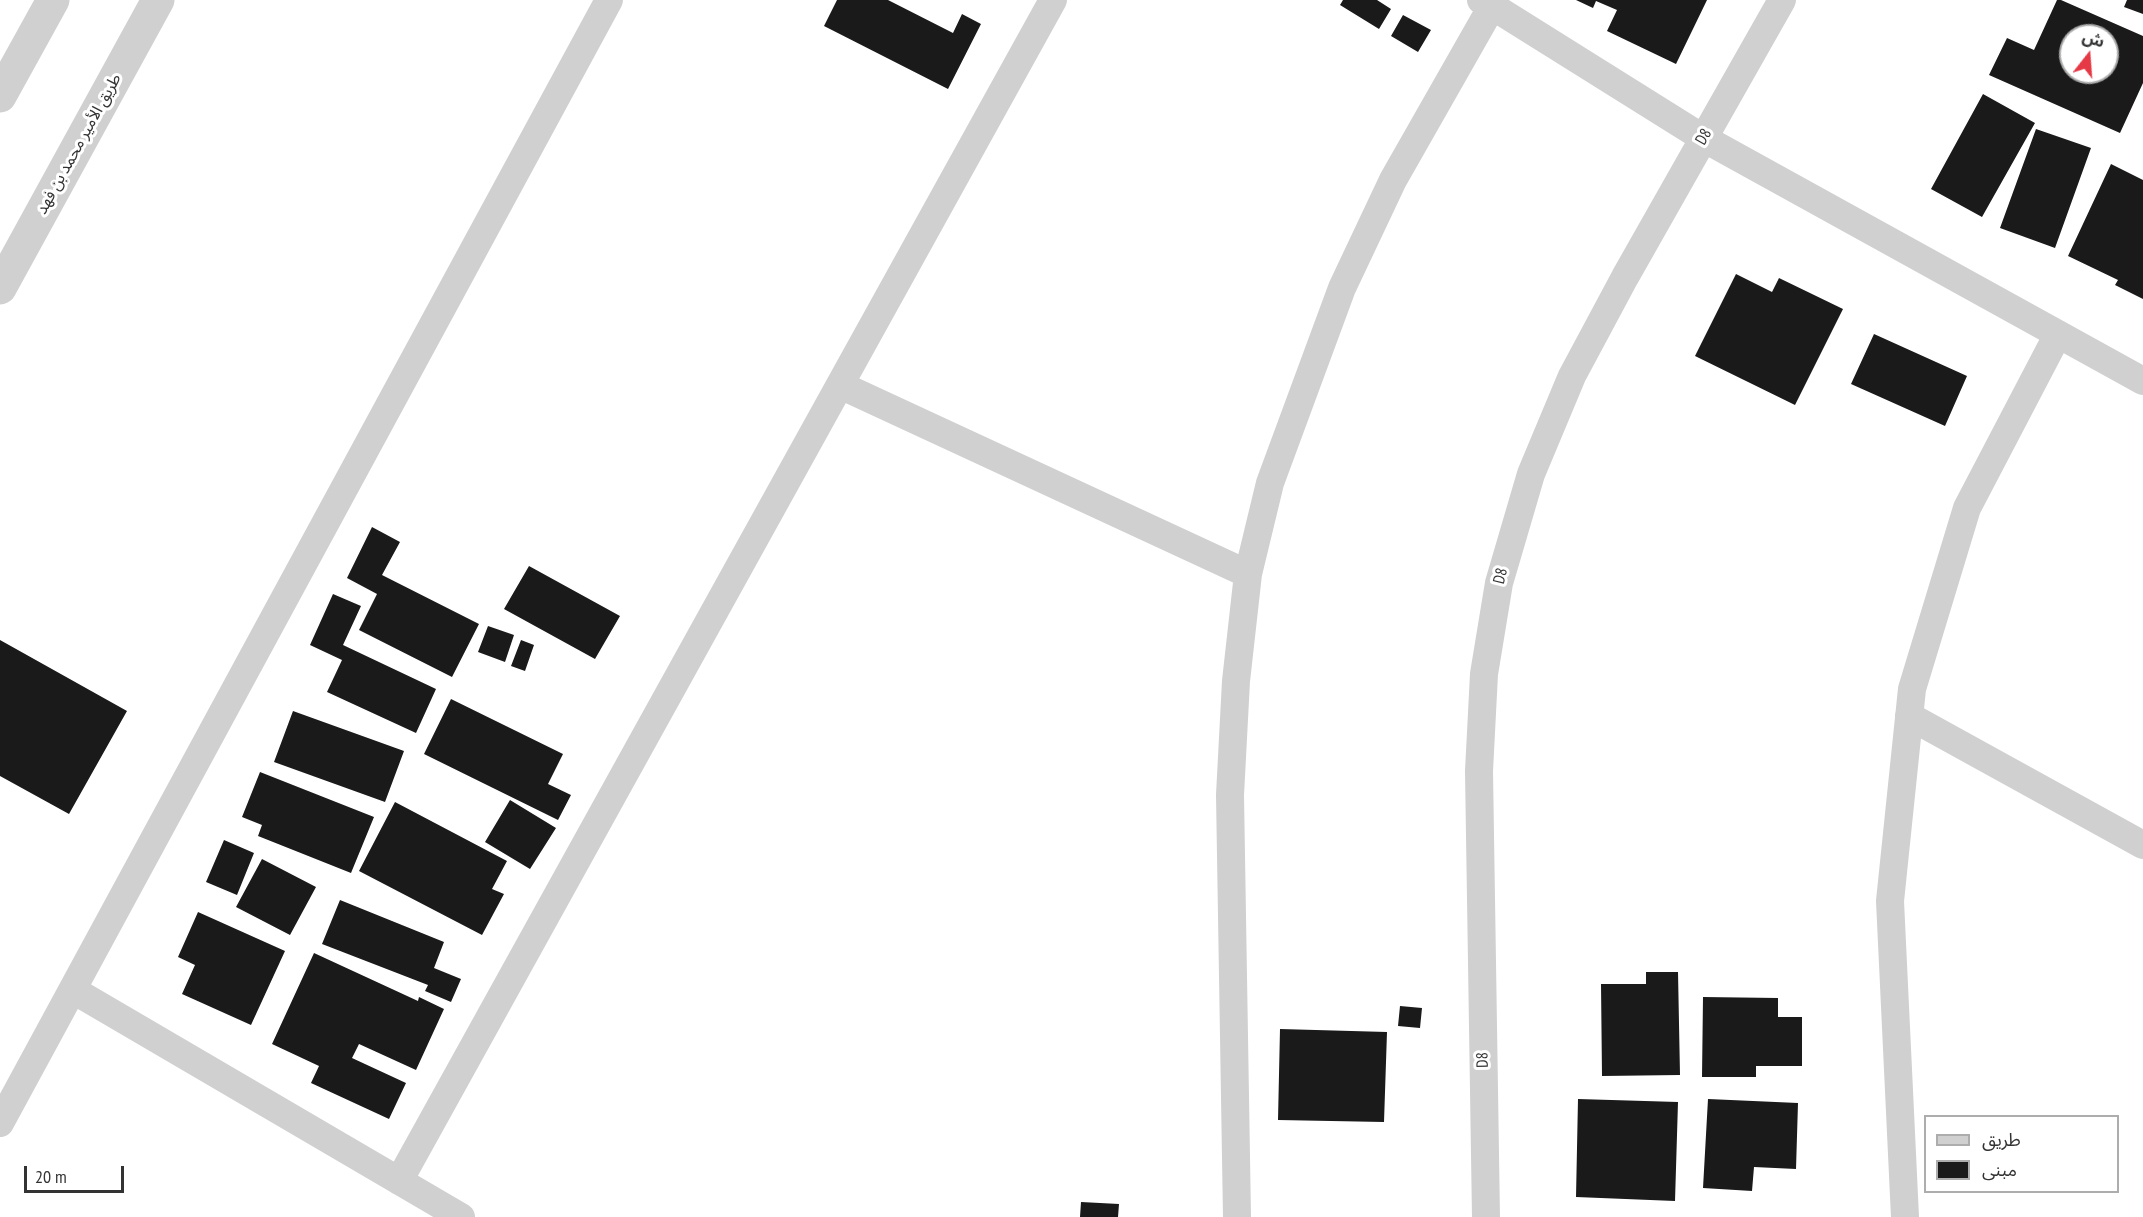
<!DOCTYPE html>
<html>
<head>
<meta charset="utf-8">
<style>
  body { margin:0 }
  #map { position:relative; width:2143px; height:1217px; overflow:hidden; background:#fff; font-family:"PT Sans Narrow","Noto Sans Arabic",sans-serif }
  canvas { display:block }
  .legend { position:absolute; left:1924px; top:1115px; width:195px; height:78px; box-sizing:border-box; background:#fff; border:2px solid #adadad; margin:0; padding:8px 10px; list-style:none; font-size:18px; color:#333 }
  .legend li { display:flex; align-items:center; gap:12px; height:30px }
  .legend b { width:30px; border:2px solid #adadad }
  .north { position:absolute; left:2059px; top:24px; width:60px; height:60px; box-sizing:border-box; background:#fff; border:2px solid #adadad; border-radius:50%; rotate:17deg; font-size:16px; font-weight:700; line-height:24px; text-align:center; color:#333 }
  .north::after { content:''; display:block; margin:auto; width:21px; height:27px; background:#e63946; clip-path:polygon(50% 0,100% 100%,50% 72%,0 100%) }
  .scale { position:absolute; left:24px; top:1166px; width:100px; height:27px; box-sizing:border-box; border:3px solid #333; border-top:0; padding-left:8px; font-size:18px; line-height:21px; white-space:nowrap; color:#333; -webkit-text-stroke:4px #fff; paint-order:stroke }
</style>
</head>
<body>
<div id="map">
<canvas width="2143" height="1217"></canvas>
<ul class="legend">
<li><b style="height:8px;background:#d0d0d0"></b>طريق</li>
<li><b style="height:16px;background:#1a1a1a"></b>مبنى</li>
</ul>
<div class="north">ش</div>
<div class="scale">20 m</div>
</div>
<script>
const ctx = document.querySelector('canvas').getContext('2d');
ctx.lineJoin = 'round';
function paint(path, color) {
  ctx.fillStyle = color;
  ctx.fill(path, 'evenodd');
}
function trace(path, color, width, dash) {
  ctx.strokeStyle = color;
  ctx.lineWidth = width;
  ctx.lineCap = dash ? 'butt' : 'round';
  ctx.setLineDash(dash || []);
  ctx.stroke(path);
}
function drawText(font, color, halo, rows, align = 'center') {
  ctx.font = font + ' "PT Sans Narrow","Noto Sans Arabic",sans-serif';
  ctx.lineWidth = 6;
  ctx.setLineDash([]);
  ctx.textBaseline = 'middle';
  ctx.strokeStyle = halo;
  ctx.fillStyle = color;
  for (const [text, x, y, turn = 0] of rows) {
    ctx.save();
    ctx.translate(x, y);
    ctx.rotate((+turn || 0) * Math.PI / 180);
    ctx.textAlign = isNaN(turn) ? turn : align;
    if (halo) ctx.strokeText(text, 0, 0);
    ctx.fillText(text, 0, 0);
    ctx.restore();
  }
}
const building = new Path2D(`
  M837 0H888L953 33 962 14 981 24 948 89 824 26Z
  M1343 0H1377L1391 9 1379 29 1340 5Z
  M1576 0H1707L1676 64 1607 31 1617 10 1596 1 1593 8Z
  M2057 0H2061L2143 36V83L2120 133 1989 75 2007 38 2034 50ZM2071 36H2107V72H2071Z
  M2127 0H2143V14L2124 7Z
  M1403 15 1431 30 1418 52 1391 36Z
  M1983 94 2035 123 1982 217 1931 189Z
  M2036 129 2091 148 2055 248 2000 228Z
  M2111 164 2143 180V299L2115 285 2118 280 2068 256Z
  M1736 274 1772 292 1779 278 1843 309 1795 405 1695 356Z
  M1874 334 1967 376 1945 426 1851 384Z
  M372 527 400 542 382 575 479 624 452 677 359 630 377 594 347 578Z
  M529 566 620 616 595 659 504 609Z
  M333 594 361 606 343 645 436 689 416 733 327 692 342 660 310 645Z
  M488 626 514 635 505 662 478 652Z
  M0 640 127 711 69 814 0 776Z
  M521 640 534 645 525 671 511 666Z
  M451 699 563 754 548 784 571 795 558 820 424 754Z
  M293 711 404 751 385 802 274 762Z
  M260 772 374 817 351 873 258 836 262 825 242 817Z
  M510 800 556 828 530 869 485 842Z
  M395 802 507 861 492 889 504 894 482 935 359 871Z
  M224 840 254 853 237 895 206 882Z
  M262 859 316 887 290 935 236 907Z
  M340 900 444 942 434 968 461 979 451 1002 425 991 428 985 322 944Z
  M198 912 285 951 251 1025 182 994 195 965 178 957Z
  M314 953 418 1001 419 997 444 1009 416 1070 359 1044 352 1058 406 1083 389 1119 311 1083 319 1066 272 1044Z
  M1646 972H1678L1680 1075 1602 1076 1601 984H1646Z
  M1703 997 1778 998V1017H1802V1066H1756V1077H1702Z
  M1400 1006 1422 1008 1420 1028 1398 1026Z
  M1280 1029 1387 1032 1384 1122 1278 1120Z
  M1578 1099 1678 1102 1675 1201 1576 1197Z
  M1708 1099 1798 1103 1796 1169 1754 1167 1752 1191 1703 1188Z
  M1081 1202 1119 1204 1118 1217H1080Z`);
const minor = new Path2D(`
  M1492 6 1703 138 2143 381
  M840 385 1248 574
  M1909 716 2143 845
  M73 990 461 1217
  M0 1123 609 0
  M399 1181 1053 0
  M1237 1217 1230 795 1236 681 1248 574 1270 483 1342 288 1393 180 1492 6 1481 0
  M1486 1217 1479 771 1484 674 1499 583 1531 474 1572 376 1625 277 1782 0
  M1905 1217 1890 901 1912 689 1967 508 2058 334`);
const tertiary = new Path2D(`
  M0 96 53 0
  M0 288 158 0`);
const streetNames = [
  ["D8",1704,137,-60],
  ["طريق الأمير محمد بن فهد",79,144,-61],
  ["D8",1501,576,-76],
  ["D8",1483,1060,-91]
];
paint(building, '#1a1a1a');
trace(minor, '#d0d0d0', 28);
trace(tertiary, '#d0d0d0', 33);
drawText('16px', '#333', '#fff', streetNames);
</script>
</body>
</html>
